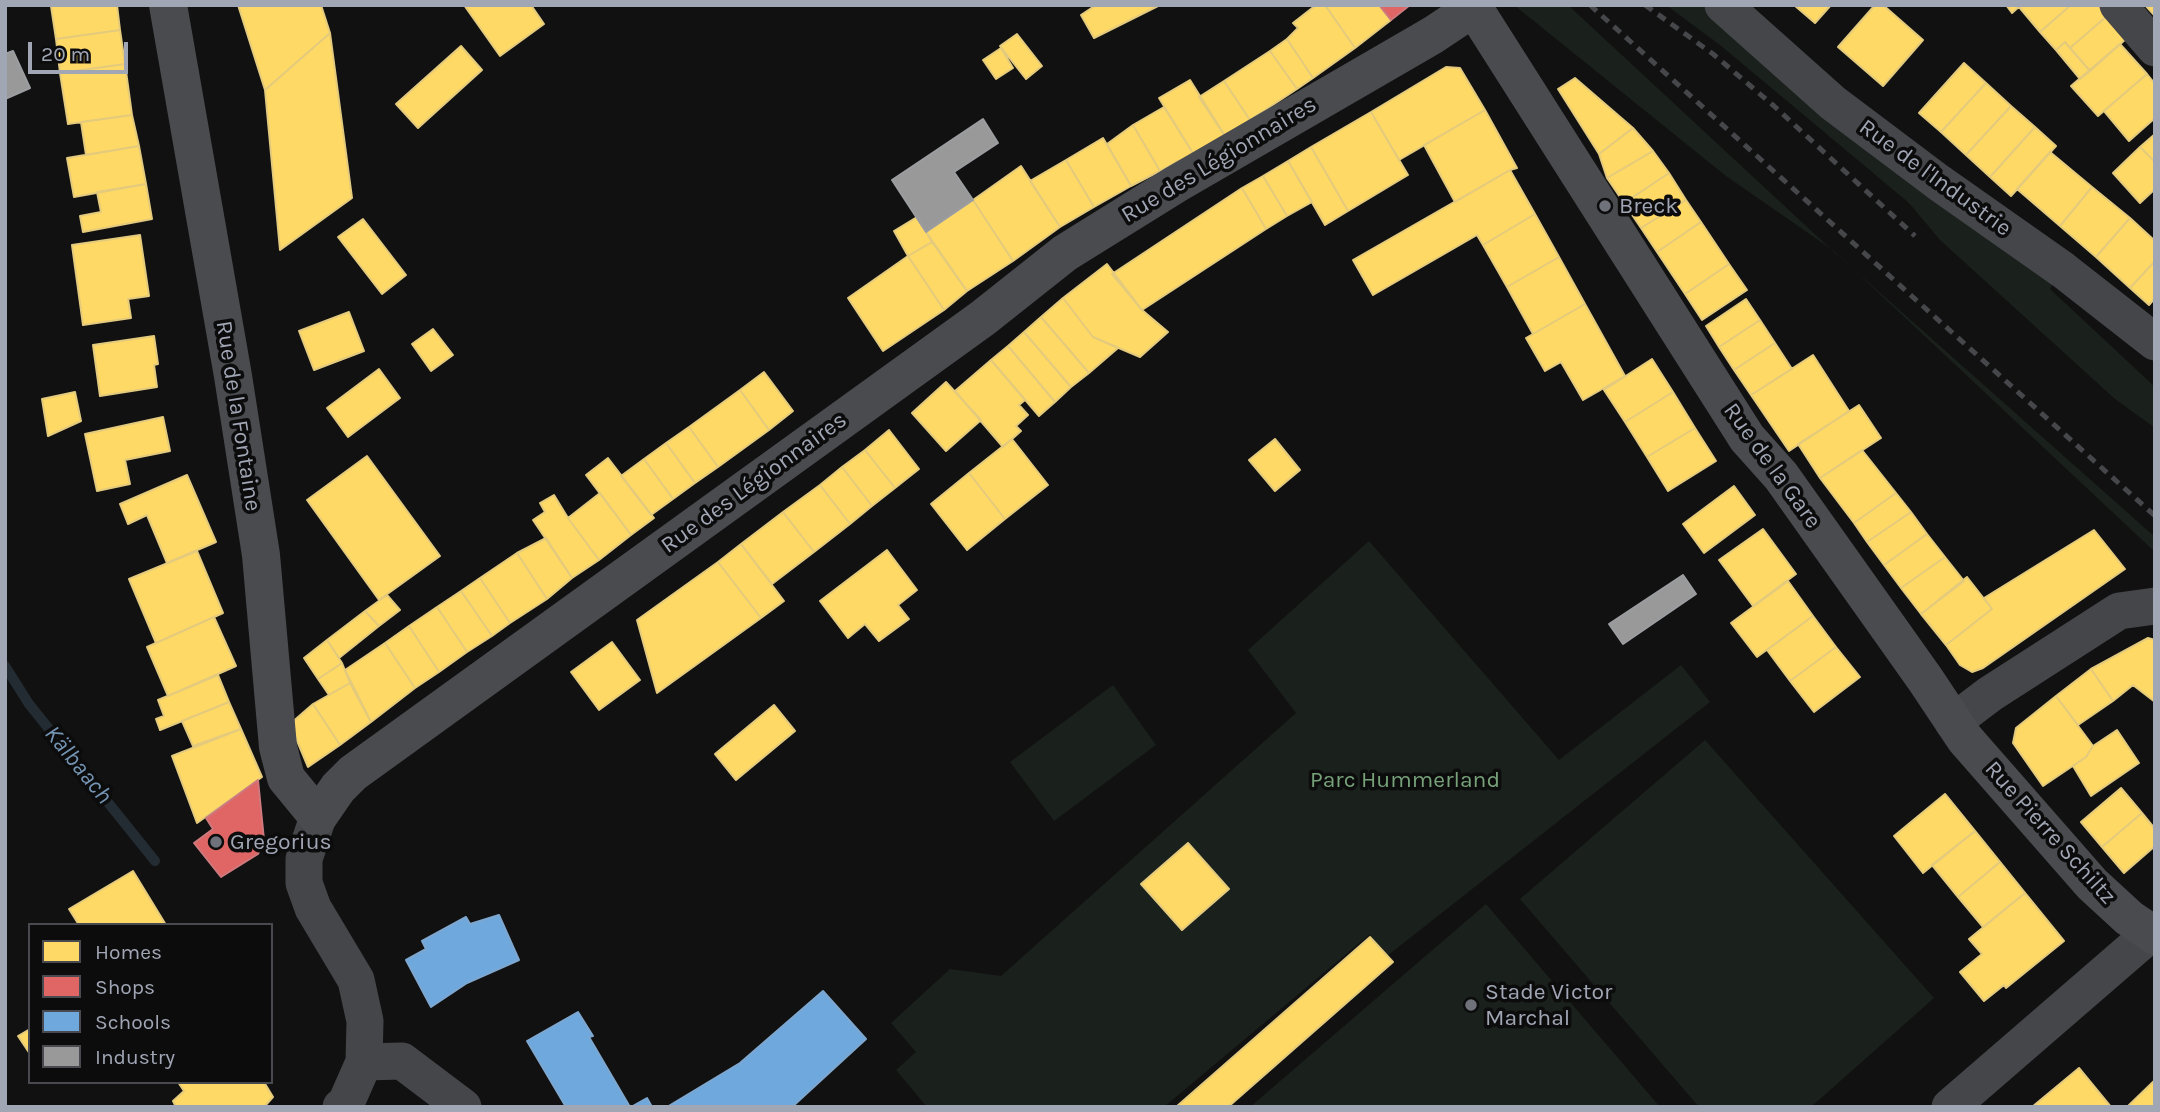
<!DOCTYPE html>
<html>
<head>
<meta charset="utf-8">
<style>
  body { margin:0 }
  #map { position:relative; width:2160px; height:1112px; overflow:hidden; background:#111; font-family:Karla,sans-serif }
  canvas { display:block }
  .frame { position:absolute; inset:0; border:7px solid #a1a6b4; pointer-events:none }
  .legend { position:absolute; left:28px; top:923px; width:245px; height:161px; box-sizing:border-box; background:#0c0c0d; border:2px solid #484a50; margin:0; padding:9px 12px; list-style:none; font-size:21px; color:#a1a6b4 }
  .legend li { display:flex; align-items:center; gap:14px; height:35px }
  .legend b { width:35px; border:2px solid #484a50 }
  .scale { position:absolute; left:28px; top:42px; width:100px; height:32px; box-sizing:border-box; border:4px solid #a1a6b4; border-top:0; padding-left:9px; font-size:21px; line-height:24px; white-space:nowrap; color:#a1a6b4; -webkit-text-stroke:5px #0c0c0d; paint-order:stroke }
</style>
</head>
<body>
<div id="map">
<canvas width="2160" height="1112"></canvas>
<div class="frame"></div>
<ul class="legend">
<li><b style="height:19px;background:#ffd966"></b>Homes</li>
<li><b style="height:19px;background:#e06666"></b>Shops</li>
<li><b style="height:19px;background:#6fa8dc"></b>Schools</li>
<li><b style="height:19px;background:#999"></b>Industry</li>
</ul>
<div class="scale">20 m</div>
</div>
<script>
const ctx = document.querySelector('canvas').getContext('2d');
ctx.lineJoin = 'round';
function paint(path, color) {
  ctx.fillStyle = color;
  ctx.fill(path, 'evenodd');
}
function trace(path, color, width, dash) {
  ctx.strokeStyle = color;
  ctx.lineWidth = width;
  ctx.lineCap = dash ? 'butt' : 'round';
  ctx.setLineDash(dash || []);
  ctx.stroke(path);
}
function drawText(font, color, halo, rows, align = 'center') {
  ctx.font = font + ' Karla,sans-serif';
  ctx.lineWidth = 7;
  ctx.setLineDash([]);
  ctx.textBaseline = 'middle';
  ctx.strokeStyle = halo;
  ctx.fillStyle = color;
  for (const [text, x, y, turn = 0] of rows) {
    ctx.save();
    ctx.translate(x, y);
    ctx.rotate((+turn || 0) * Math.PI / 180);
    ctx.textAlign = isNaN(turn) ? turn : align;
    if (halo) ctx.strokeText(text, 0, 0);
    ctx.fillText(text, 0, 0);
    ctx.restore();
  }
}
const green = new Path2D(`
  M1514 5H1568L1833 251 2155 537V552L1834 251 1726 176Z
  M1666 5H1710L2056 279 2050 289 2155 387V428L2115 399 1940 240 1909 203 1720 45Z
  M1369 541 1559 760 1681 665 1710 702 1387 956 1369 935 1164 1107H927L896 1070 916 1052 891 1023 950 969 1001 976 1296 713 1248 650Z
  M1113 685 1156 745 1054 821 1010 762Z
  M1705 740 1934 998 1811 1107H1699L1520 899Z
  M1486 904 1660 1107H1250Z`);
const homes = new Path2D(`
  M60 5H117L120 30 56 39 51 6Z
  M238 5H321L330 33 265 90Z
  M464 5H531L544 24 500 56Z
  M1096 5H1160L1094 38 1081 15Z
  M1316 5H1325L1355 48 1313 78 1287 39 1298 28 1293 23Z
  M1325 5H1379L1391 20 1355 48Z
  M1794 5H1831L1815 23Z
  M1875 5H1883L1923 40 1883 86 1838 47Z
  M2006 5H2021L2012 13Z
  M2021 5H2071L2040 32 2019 7Z
  M2071 5H2098L2107 16 2070 48 2065 42 2056 50 2040 32Z
  M2145 5H2155V16Z
  M2107 16 2127 38 2090 71 2070 48Z
  M120 30 125 64 60 73 56 39Z
  M330 33 352 198 280 250 265 90Z
  M1017 34 1042 66 1026 79 1000 46Z
  M1287 39 1313 78 1297 89 1270 51Z
  M2065 42 2090 71 2080 79 2056 50Z
  M2120 44 2147 74 2098 116 2071 86Z
  M461 46 482 70 418 128 396 104Z
  M1001 48 1013 68 996 79 983 60Z
  M1270 51 1297 89 1250 120 1224 81Z
  M1964 63 1986 83 1941 132 1919 113Z
  M125 64 132 115 68 124 60 73Z
  M1446 67 1460 68 1485 110 1399 160 1371 112Z
  M2147 74 2155 84V118L2129 141 2104 111Z
  M1575 78 1633 128 1599 154 1558 89Z
  M1190 80 1225 136 1194 155 1159 98Z
  M1224 81 1250 120 1225 136 1199 97Z
  M1986 83 2011 106 1966 155 1941 132Z
  M2011 106 2035 127 1990 177 1966 155Z
  M1164 107 1194 155 1176 162 1160 171 1133 125Z
  M1485 110 1517 168 1510 170 1455 202 1424 145Z
  M1371 112 1408 175 1348 211 1311 147Z
  M132 115 139 146 86 155 81 122Z
  M1133 125 1160 171 1131 186 1107 144Z
  M2035 127 2056 146 2011 196 1990 177Z
  M1633 128 1653 151 1607 178 1599 154Z
  M2155 134V162L2140 147Z
  M1103 138 1131 186 1094 207 1066 160Z
  M139 146 146 184 74 197 67 158Z
  M1311 147 1348 211 1325 225 1288 161Z
  M2140 147 2155 162V189L2140 203 2113 173Z
  M1653 151 1669 173 1624 203 1607 178Z
  M2050 152 2092 187 2060 226 2017 189Z
  M1066 160 1094 207 1060 227 1030 181Z
  M1288 161 1312 202 1287 216 1263 176Z
  M1021 166 1060 227 1013 261 973 200Z
  M1510 170 1535 214 1483 245 1477 235 1373 295 1353 260Z
  M1669 173 1686 200 1641 228 1624 203Z
  M1263 176 1287 216 1266 229 1242 188Z
  M146 184 152 219 83 232 80 216 101 212 97 192Z
  M2092 187 2130 218 2096 257 2060 226Z
  M1242 188 1266 229 1142 310 1112 274Z
  M973 200 1013 261 967 291 926 232Z
  M1686 200 1701 222 1657 252 1641 228Z
  M1535 214 1559 257 1507 287 1483 245Z
  M917 217 932 242 908 256 894 231Z
  M2130 218 2155 241V261L2130 288 2096 257Z
  M363 219 406 275 382 294 338 237Z
  M1701 222 1729 264 1685 294 1657 252Z
  M140 235 149 296 128 299 131 318 83 325 72 245Z
  M932 242 967 291 944 310 908 256Z
  M908 256 944 310 883 351 848 298Z
  M1559 257 1585 304 1533 334 1507 287Z
  M2155 261V298L2149 305 2130 288Z
  M1107 264 1142 310 1168 332 1140 357 1093 337 1063 298Z
  M1729 264 1747 290 1702 320 1685 294Z
  M1063 298 1093 337 1118 348 1089 373 1041 317Z
  M1746 299 1760 320 1719 347 1706 326Z
  M1585 304 1625 376 1583 400 1561 362 1545 371 1526 338Z
  M349 312 364 351 314 370 299 331Z
  M1041 317 1089 373 1071 387 1024 332Z
  M1760 320 1775 343 1734 370 1719 347Z
  M433 329 453 355 431 371 412 344Z
  M1024 332 1071 387 1055 402 1008 346Z
  M154 336 158 364 154 365 157 387 100 396 93 345Z
  M1775 343 1792 369 1751 395 1734 370Z
  M1008 346 1055 402 1039 416 991 360Z
  M1813 355 1849 411 1789 451 1751 395Z
  M1652 359 1673 392 1625 422 1604 390Z
  M991 360 1025 400 1019 405 1028 415 1016 426 1021 431 1003 447 955 391Z
  M379 369 400 398 348 437 327 408Z
  M764 372 793 411 769 430 740 390Z
  M946 382 981 420 946 451 912 413Z
  M740 390 769 430 718 467 689 427Z
  M75 392 81 421 48 436 42 399Z
  M1673 392 1695 428 1647 457 1625 422Z
  M1859 405 1881 438 1820 478 1798 444Z
  M163 417 170 451 125 460 130 484 97 491 85 434Z
  M689 427 718 467 695 483 666 443Z
  M1695 428 1716 461 1668 491 1647 457Z
  M889 430 919 469 895 488 865 450Z
  M1012 439 1048 485 1005 519 969 473Z
  M1275 439 1300 470 1275 491 1249 460Z
  M666 443 695 483 673 499 644 459Z
  M865 450 895 488 872 506 842 467Z
  M1862 450 1896 493 1854 523 1820 478Z
  M367 456 440 556 379 600 307 500Z
  M608 458 654 518 631 535 586 475Z
  M644 459 673 499 651 515 621 476Z
  M842 467 872 506 850 524 820 485Z
  M969 473 1005 519 967 550 931 504Z
  M187 475 216 542 167 563 147 515 128 524 120 504Z
  M820 485 850 524 814 552 783 512Z
  M1734 486 1755 515 1704 553 1683 524Z
  M600 493 631 535 599 560 568 518Z
  M1896 493 1911 512 1867 542 1854 523Z
  M554 495 568 518 599 560 572 578 533 520 545 512 540 503Z
  M783 512 814 552 772 584 741 544Z
  M1911 512 1927 534 1884 565 1867 542Z
  M1763 529 1796 574 1753 606 1719 560Z
  M2094 530 2125 569 1983 668 1972 672 1960 665 1946 645 1992 609 1984 598Z
  M1927 534 1945 557 1901 588 1884 565Z
  M546 538 572 578 547 599 517 553Z
  M741 544 784 601 761 618 718 562Z
  M887 550 917 590 898 605 909 619 879 641 865 624 848 638 820 601Z
  M197 551 223 613 156 643 129 579Z
  M517 553 547 599 510 623 480 578Z
  M1945 557 1964 581 1921 614 1901 588Z
  M718 562 761 618 657 693 637 620Z
  M1967 577 1992 609 1946 645 1921 614Z
  M480 578 510 623 492 636 461 591Z
  M1788 581 1813 616 1757 657 1731 623Z
  M461 591 492 636 467 652 437 607Z
  M387 595 400 610 379 626 365 611Z
  M437 607 467 652 439 672 409 626Z
  M365 611 379 626 339 658 327 640Z
  M1813 616 1836 647 1790 681 1767 650Z
  M214 617 236 666 168 696 147 647Z
  M409 626 439 672 415 688 385 643Z
  M2148 638 2155 640V702L2133 685 2113 701 2091 669Z
  M327 640 342 663 318 679 304 658Z
  M612 642 640 680 599 710 571 672Z
  M385 643 415 688 371 722 345 670Z
  M1836 647 1860 677 1814 712 1790 681Z
  M342 663 350 683 329 695 318 679Z
  M2091 669 2113 701 2078 725 2056 696Z
  M218 675 229 702 160 730 156 719 164 716 158 700Z
  M350 683 371 722 340 745 313 704Z
  M2056 696 2093 746 2086 757 2043 786 2013 743 2016 728Z
  M229 702 241 729 193 746 182 721Z
  M313 704 340 745 308 767 290 724Z
  M774 705 795 731 736 780 715 754Z
  M241 729 262 777 197 823 172 756Z
  M2117 730 2139 763 2091 796 2073 766 2086 757 2093 746Z
  M2121 788 2142 813 2102 847 2081 822Z
  M1945 794 1975 831 1923 873 1894 836Z
  M2142 813 2155 829V846L2124 873 2102 847Z
  M1975 831 2000 862 1958 897 1932 865Z
  M1188 843 1229 889 1182 930 1141 884Z
  M2000 862 2025 893 1983 927 1958 897Z
  M133 871 166 925H79L69 909Z
  M2025 893 2064 941 2006 988 2004 985 1984 1001 1960 972 1982 954 1969 939Z
  M1370 937 1393 962 1228 1107H1176Z
  M30 1029V1054L18 1036Z
  M2079 1068 2111 1107H2032Z
  M2155 1080V1107H2127Z
  M178 1082H264L273 1097 264 1107H176L173 1101 184 1091Z`);
const shops = new Path2D(`
  M1379 5H1410L1391 20Z
  M258 780 264 840 258 854 221 877 194 843 213 829 206 818Z`);
const schools = new Path2D(`
  M499 915 519 960 467 983 431 1007 406 960 426 949 422 941 466 917 470 924Z
  M823 991 866 1039 792 1107H667L740 1063Z
  M578 1012 593 1036 589 1037 630 1107H566L527 1041Z
  M647 1098 652 1107H631Z`);
const industry = new Path2D(`
  M13 51 30 88 5 99V54Z
  M983 119 998 143 954 172 973 200 926 232 892 180Z
  M1683 575 1696 594 1623 644 1609 624Z`);
const stream = new Path2D(`
  M5 666 29 704 155 861`);
const street = new Path2D(`
  M1723 5 1833 103 1938 182 2063 270 2155 342
  M2118 5 2155 48
  M1953 722 1990 694 2119 611 2155 606
  M318 817 304 859V883L313 908 356 980 365 1021 364 1062 346 1103 341 1107
  M364 1062 402 1061 463 1107
  M1950 1107 2150 934`);
const secondary = new Path2D(`
  M168 5 233 376 261 555 278 747 286 778 318 817 338 788 353 773 983 318 1065 253 1176 184 1433 35 1460 17 1472 6
  M1472 5 1747 438 1781 476 1925 679 1965 739 2092 884 2129 918 2155 936`);
const rail = new Path2D(`
  M1590 5 2155 516
  M1645 5 1713 54 1774 106 1915 236`);
const markers = [
  [1605,206,7,"#6f727b"],
  [216,842,7,"#6f727b"],
  [1471,1005,7,"#6f727b"]
];
const streetNames = [
  ["Rue des Légionnaires",1219,160,-31],
  ["Rue de l'Industrie",1935,178,36],
  ["Rue de la Fontaine",238,416,81],
  ["Rue de la Gare",1772,466,54],
  ["Rue des Légionnaires",754,483,-36],
  ["Rue Pierre Schiltz",2050,833,48]
];
const poiNames = [
  ["Breck",1619,206],
  ["Gregorius",230,842],
  ["Stade Victor",1485,992],
  ["Marchal",1485,1018]
];
const parkNames = [
  ["Parc Hummerland",1405,780]
];
const waterNames = [
  ["Kälbaach",78,765,51]
];
paint(green, '#1a201b');
paint(homes, '#ffd966');
trace(homes, '#e3ca7d', 2);
paint(shops, '#e06666');
trace(shops, '#cd797d', 2);
paint(schools, '#6fa8dc');
trace(schools, '#7ea7d0', 2);
paint(industry, '#999');
trace(industry, '#9b9da1', 2);
trace(stream, '#242c33', 10);
trace(street, '#45464a', 37);
trace(secondary, '#494b4f', 38);
trace(rail, '#46474a', 5, [9, 7]);
for (const [x, y, r, color] of markers) {
  const dot = new Path2D();
  dot.arc(x, y, r, 0, 2 * Math.PI);
  ctx.fillStyle = color;
  ctx.fill(dot);
  trace(dot, '#0c0c0d', 2.5);
}
drawText('23px', '#a1a6b4', '#0c0c0d', streetNames);
drawText('23px', '#a1a6b4', '#0c0c0d', poiNames, 'left');
drawText('23px', '#76a179', '#0c0c0d', parkNames);
drawText('italic 24px', '#7494b3', '#0c0c0d', waterNames);
</script>
</body>
</html>
